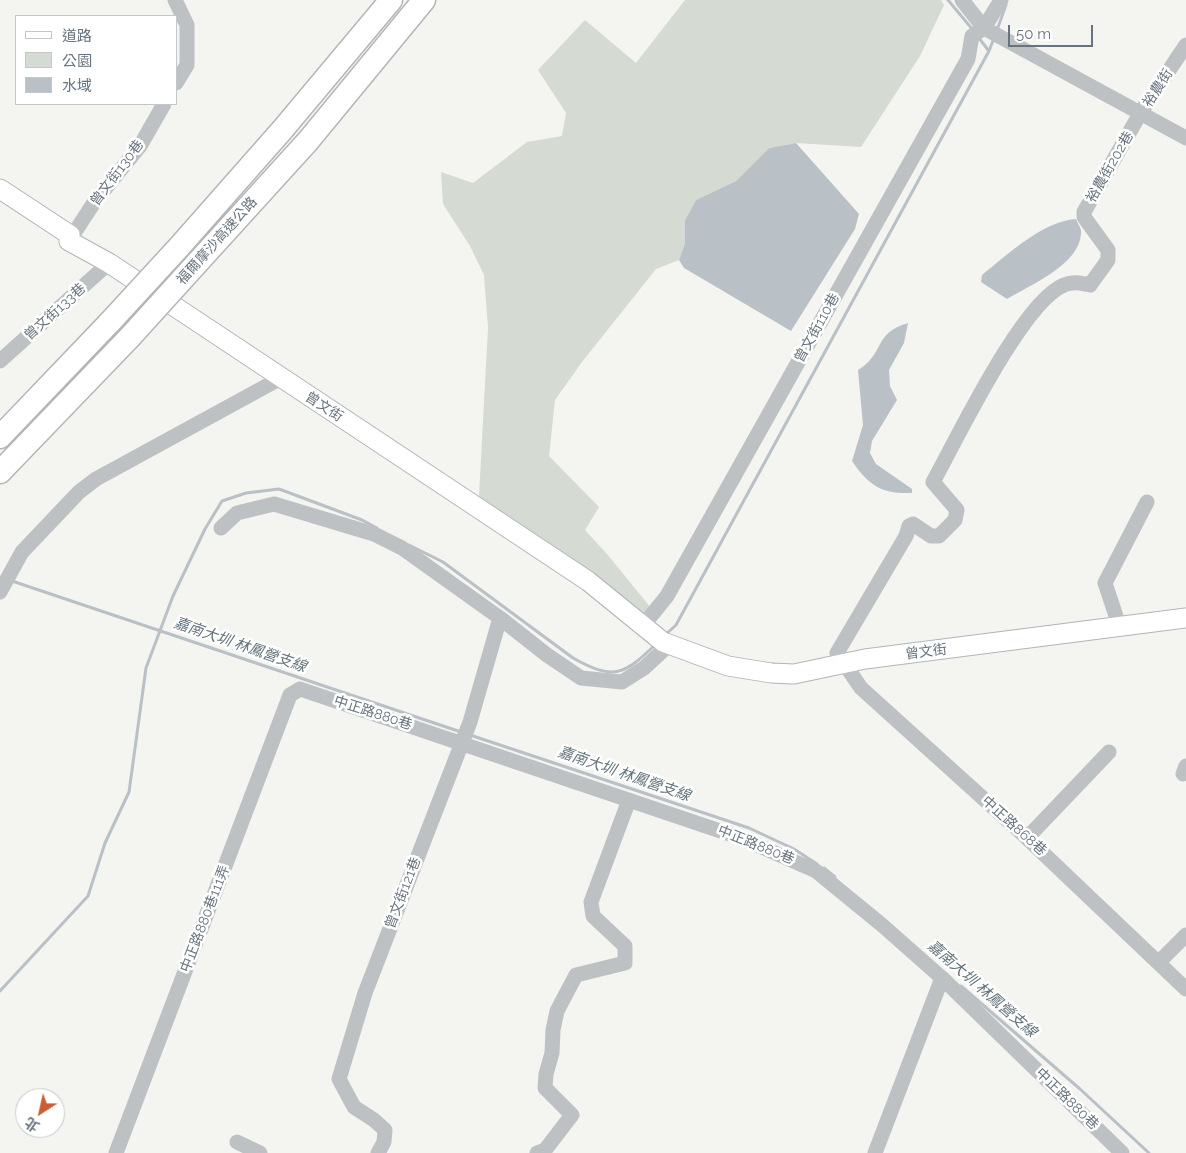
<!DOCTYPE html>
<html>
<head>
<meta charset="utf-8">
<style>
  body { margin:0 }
  #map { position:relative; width:1186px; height:1153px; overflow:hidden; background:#f4f4f1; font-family:Raleway,"Noto Sans TC",sans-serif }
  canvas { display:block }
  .legend { position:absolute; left:15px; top:15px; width:162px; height:90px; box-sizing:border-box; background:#fff; border:1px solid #c2c7cb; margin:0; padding:6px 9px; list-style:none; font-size:15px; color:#67737e }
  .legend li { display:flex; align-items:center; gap:10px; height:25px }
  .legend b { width:25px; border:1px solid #c2c7cb }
  .north { position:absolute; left:15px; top:1088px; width:50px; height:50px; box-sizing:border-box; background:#fff; border:1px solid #c2c7cb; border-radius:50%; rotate:215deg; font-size:14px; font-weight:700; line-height:20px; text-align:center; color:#67737e }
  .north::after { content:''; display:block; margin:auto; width:18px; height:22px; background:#cc5c38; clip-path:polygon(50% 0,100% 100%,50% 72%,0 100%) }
  .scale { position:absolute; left:1008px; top:25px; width:85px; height:22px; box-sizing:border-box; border:2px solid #67737e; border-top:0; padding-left:6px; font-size:15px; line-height:18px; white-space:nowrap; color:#67737e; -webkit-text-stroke:4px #fff; paint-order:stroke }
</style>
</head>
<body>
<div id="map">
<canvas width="1186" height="1153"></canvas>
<ul class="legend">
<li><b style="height:6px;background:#fff"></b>道路</li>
<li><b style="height:14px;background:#d5dad2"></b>公園</li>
<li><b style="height:14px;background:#b9c1c6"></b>水域</li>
</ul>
<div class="north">北</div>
<div class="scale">50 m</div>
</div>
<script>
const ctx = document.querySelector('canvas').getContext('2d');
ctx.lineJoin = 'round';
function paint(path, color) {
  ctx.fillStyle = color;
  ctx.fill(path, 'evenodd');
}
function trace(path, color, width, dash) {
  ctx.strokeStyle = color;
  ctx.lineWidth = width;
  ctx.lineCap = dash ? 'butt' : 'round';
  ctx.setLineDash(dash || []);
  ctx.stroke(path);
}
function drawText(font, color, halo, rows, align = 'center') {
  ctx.font = font + ' Raleway,"Noto Sans TC",sans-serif';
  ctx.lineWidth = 5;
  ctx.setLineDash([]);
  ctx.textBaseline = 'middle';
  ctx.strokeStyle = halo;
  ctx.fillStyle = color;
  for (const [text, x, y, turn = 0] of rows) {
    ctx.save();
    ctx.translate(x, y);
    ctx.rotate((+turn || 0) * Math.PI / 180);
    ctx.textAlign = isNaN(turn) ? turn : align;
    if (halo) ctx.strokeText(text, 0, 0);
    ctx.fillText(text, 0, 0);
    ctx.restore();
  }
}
const green = new Path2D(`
  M685 0H941L944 5 920 56 861 147 796 143 769 148 736 181 696 200 685 220V243L679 260 656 269 582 362 555 400 549 456 599 507 585 530 607 554 651 608 637 627 478 515 488 328 484 275 470 246 443 204 441 172 473 183 527 142 562 136 566 113 538 70 585 20 636 63Z`);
const water = new Path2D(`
  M796 143 859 214 855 229 791 331 684 268 679 260 685 243V220L696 200 736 181 769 148Z
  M1076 219C1078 224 1082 229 1081 234 1079 265 1030 285 1007 299L981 282 982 275C1007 255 1043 221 1076 219Z
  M908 323 904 343 889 370 890 386 897 400 872 441 870 453 876 464 912 489V493C882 494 869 486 852 461L863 425 858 370C885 354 873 333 908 323Z`);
const stream = new Path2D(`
  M948 0 973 30
  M997 30 1006 5
  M978 37 989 51
  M409 545 443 562 573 658C614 681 624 675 656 644
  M12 581 461 732
  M664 636 676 625 989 51 994 38
  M470 735 749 828 794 849 817 864
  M824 868 835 877
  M961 986 1080 1089 1149 1153
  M0 991 88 896 105 843 129 792 146 668 173 596 205 529 222 501 246 493 279 489 362 520 377 528`);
const minor = new Path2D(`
  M175 0 187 25V65L176 83
  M962 0 984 28 1186 138
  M1186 45 1141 112 1084 212V217L1108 250V260L1090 285C1081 283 1073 281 1064 285 1022 302 957 439 933 482L957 510 955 520 939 536H931L913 524 909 526 906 536 837 653 861 688 1027 838 1186 989
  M69 241 95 201 140 146 164 104
  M0 361 109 263
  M221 528 237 513 274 504 374 534 402 548 500 618 547 655 581 678 622 682 644 668 670 644
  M0 592 22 552 79 492 96 479 281 378
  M642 627 667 596 968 59 972 36 984 28 1001 0
  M1120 628 1105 583 1147 502
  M1183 774 1186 766
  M1027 838 1109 752
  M1159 962 1186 935
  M237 1142 260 1153
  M116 1153 290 695 300 689 741 838 816 871 882 925 942 978 1122 1153
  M378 1153 384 1142 385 1130 374 1120 354 1107 339 1079 365 993 470 722 500 618
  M537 1153 545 1150 572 1115 545 1088 546 1074 552 1053 553 1030 557 1011 576 975 625 963V946L593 916 591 902 629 800
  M875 1153 942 978`);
const major = new Path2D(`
  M0 189 70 235 69 241 109 263 588 581 663 642 728 666 771 673 794 674 865 659 1186 618`);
const highway = new Path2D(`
  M179 247 283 129 391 0
  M198 262 308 141 424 0
  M0 437 110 322
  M0 472 130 337`);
const highwayBridge = new Path2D(`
  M110 322 179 247
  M130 337 198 262`);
const streetNames = [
  ["裕農街",1158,88,-57],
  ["裕農街202巷",1110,167,-60],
  ["曾文街130巷",117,173,-53],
  ["福爾摩沙高速公路",217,241,-48],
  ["曾文街133巷",55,312,-42],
  ["曾文街110巷",817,328,-61],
  ["曾文街",324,407,33],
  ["曾文街",926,652,-7],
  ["中正路880巷",373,713,18],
  ["中正路868巷",1014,826,42],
  ["中正路880巷",756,845,22],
  ["曾文街121巷",403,893,-69],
  ["中正路880巷111弄",205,919,-69],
  ["中正路880巷",1067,1099,44]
];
const waterNames = [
  ["嘉南大圳 林鳳營支線",240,645,19],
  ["嘉南大圳 林鳳營支線",624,774,19],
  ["嘉南大圳 林鳳營支線",982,989,41]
];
paint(green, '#d5dad2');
paint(water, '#b9c1c6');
trace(stream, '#b9c1c6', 3);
trace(major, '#b1b5b8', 21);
trace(highway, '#b3b5b8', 25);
trace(minor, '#bec1c4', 15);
trace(major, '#fff', 19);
trace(highway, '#fff', 22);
trace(highwayBridge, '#b3b5b8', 25, []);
trace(highwayBridge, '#fff', 22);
drawText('14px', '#67737e', '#fff', streetNames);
drawText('italic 15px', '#63747b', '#fff', waterNames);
</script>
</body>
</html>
